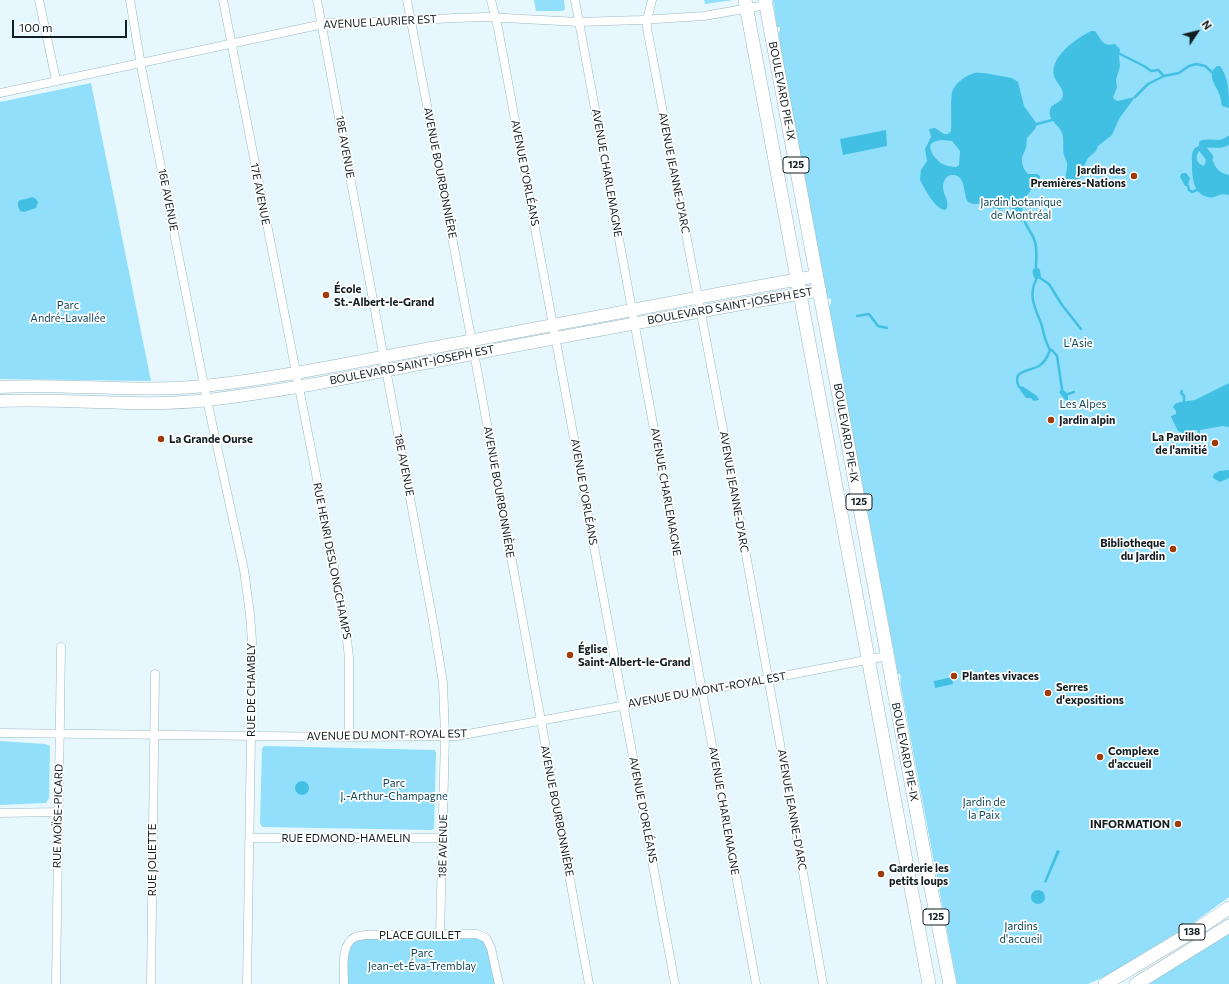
<!DOCTYPE html>
<html>
<head>
<meta charset="utf-8">
<style>
  body { margin:0 }
  #map { position:relative; width:1229px; height:984px; overflow:hidden; background:#e6f8fe; font-family:Commissioner,sans-serif }
  canvas { display:block }
  .north { position:absolute; left:1177px; top:12px; width:40px; height:40px; -webkit-text-stroke:3px #fff; paint-order:stroke; rotate:55deg; font-size:11px; font-weight:700; line-height:16px; text-align:center; color:#131e22 }
  .north::after { content:''; display:block; margin:auto; width:14px; height:18px; background:#131e22; clip-path:polygon(50% 0,100% 100%,50% 72%,0 100%) }
  .scale { position:absolute; left:12px; top:20px; width:115px; height:18px; box-sizing:border-box; border:2px solid #131e22; border-top:0; padding-left:5px; font-size:12px; line-height:14px; white-space:nowrap; color:#131e22; -webkit-text-stroke:3px #fff; paint-order:stroke }
</style>
</head>
<body>
<div id="map">
<canvas width="1229" height="984"></canvas>
<div class="north">N</div>
<div class="scale">100 m</div>
</div>
<script>
const ctx = document.querySelector('canvas').getContext('2d');
ctx.lineJoin = 'round';
function paint(path, color) {
  ctx.fillStyle = color;
  ctx.fill(path, 'evenodd');
}
function trace(path, color, width, dash) {
  ctx.strokeStyle = color;
  ctx.lineWidth = width;
  ctx.lineCap = dash ? 'butt' : 'round';
  ctx.setLineDash(dash || []);
  ctx.stroke(path);
}
function drawText(font, color, halo, rows, align = 'center') {
  ctx.font = font + ' Commissioner,sans-serif';
  ctx.lineWidth = 3.5;
  ctx.setLineDash([]);
  ctx.textBaseline = 'middle';
  ctx.strokeStyle = halo;
  ctx.fillStyle = color;
  for (const [text, x, y, turn = 0] of rows) {
    ctx.save();
    ctx.translate(x, y);
    ctx.rotate((+turn || 0) * Math.PI / 180);
    ctx.textAlign = isNaN(turn) ? turn : align;
    if (halo) ctx.strokeText(text, 0, 0);
    ctx.fillText(text, 0, 0);
    ctx.restore();
  }
}
const green = new Path2D(`
  M534 0H564L565 9 563 11H536Z
  M704 0H733L705 4Z
  M773 0H1229V897L1193 923 1108 975 1088 984H957L900 682H901L900 679 901 678 900 674H898L829 307 830 304H831V299L827 298 778 36 779 35 778 32 780 31V27H777Z
  M91 83 151 381 0 379V102Z
  M0 741 45 744 50 746 49 798 46 803 0 805Z
  M264 746 435 750 436 753 434 829 431 830 262 827 260 823 262 749Z
  M1229 932V984H1146Z
  M355 937 486 938 499 984H344V953Z`);
const water = new Path2D(`
  M1091 31H1095C1102 40 1102 47 1115 44L1120 49 1119 57 1120 66 1116 80 1117 87 1113 98 1117 101 1135 97 1119 119 1112 135 1098 146 1096 151 1088 158 1084 166 1076 169H1084L1085 173C1081 179 1076 181 1069 181L1066 179C1065 174 1067 171 1067 167 1068 162 1065 159 1064 155 1062 147 1065 138 1061 131 1058 124 1048 120 1050 111 1050 103 1062 104 1063 95 1063 87 1056 83 1054 76 1049 57 1077 38 1091 31Z
  M1217 66H1220C1229 78 1229 92 1229 108L1222 106C1221 102 1221 99 1220 96 1217 86 1205 75 1217 66Z
  M984 73 1012 78 1018 82 1024 106 1037 124 1035 129 1027 138 1026 148 1022 157V163L1024 169 1028 174H1037L1040 176V178L1025 198 1023 204 1022 212 1025 219V222L1021 221 1017 212 1009 207 995 210 990 203 973 204 968 202C963 194 966 178 955 175 951 175 948 175 946 178 944 180 943 184 943 187 943 195 949 199 947 208L945 210C934 208 925 189 920 180L921 170 927 161 925 149 931 137 929 129 935 128 944 134H948L951 131C952 118 950 105 952 93 953 85 965 76 972 74 976 72 980 73 984 73ZM942 140 952 141 960 151 959 165 956 167C952 167 946 166 943 164 937 162 926 148 932 143 935 141 939 140 942 140Z
  M886 130 887 146 843 155 840 139Z
  M1203 144V147C1196 152 1193 162 1204 166L1206 160 1211 155C1214 165 1217 173 1229 175V195C1219 192 1216 199 1208 197 1192 194 1192 175 1192 163 1192 157 1191 152 1195 148Z
  M1184 173H1186L1190 178 1188 186H1185L1180 177 1181 174Z
  M32 197 36 199 38 202 36 208 24 212 20 211 18 206V202L20 200 26 199Z
  M1038 268 1040 270 1041 277 1036 280C1033 277 1032 273 1033 269Z
  M1229 383V427L1223 426 1200 430V435L1197 430H1193L1189 436 1178 431 1171 417V416L1176 414V411L1173 407 1175 404 1180 402 1195 400Z
  M1022 386 1037 396 1039 400 1033 401 1031 398H1026L1020 390 1019 387Z
  M1062 389 1068 394V400H1065L1059 392Z
  M1229 470V478L1220 482 1213 478 1214 474 1219 471Z
  M952 677 953 684 935 688 934 681Z
  M295 788a7 7 0 1 1 14 0a7 7 0 1 1-14 0Z
  M1057 850 1060 851 1046 883 1044 882Z
  M1031 897a7 7 0 1 1 14 0a7 7 0 1 1-14 0Z`);
const stream = new Path2D(`
  M1120 54 1144 66 1151 71 1158 70 1164 76 1179 73 1189 66 1196 64 1205 66 1212 72
  M1135 97 1148 84 1164 76
  M1037 124 1052 120
  M1188 186 1189 190 1192 192 1197 190
  M1025 222C1027 228 1032 233 1034 239 1038 248 1036 258 1036 268
  M1040 278 1049 284 1062 305 1081 329
  M1036 280C1028 295 1035 308 1041 323 1043 328 1043 333 1045 338 1046 342 1048 346 1050 350
  M857 316 869 314 878 326 887 328
  M1019 387C1011 370 1028 372 1039 366 1044 363 1048 356 1050 350H1052L1057 356 1062 389
  M1182 391 1181 393 1184 396V401
  M1068 394 1074 392`);
const canal = new Path2D(`
  M1203 144C1215 142 1219 147 1229 140
  M1202 148 1209 157`);
const street = new Path2D(`
  M39 0 56 80
  M130 0 142 71 207 400 244 570 250 614 252 641 251 736 247 984
  M223 0 345 622 349 658V737
  M317 0 433 621 443 683 445 736 440 935
  M407 0 474 353 589 984
  M491 0 498 28 675 984
  M575 0 756 984
  M652 0 647 20V28L733 482 823 984
  M0 93 328 23 403 21 454 18 486 17 579 22 640 20 704 16 766 5
  M0 733 349 737 457 736 768 679 887 656
  M0 813 58 812
  M250 838H443
  M56 984 61 647
  M151 984 155 674
  M344 984C344 970 340 945 355 937 358 936 362 936 365 935L477 934 486 938 491 948 499 984`);
const secondary = new Path2D(`
  M0 387C68 383 136 393 204 386 271 379 338 365 404 353 542 328 679 300 817 276
  M0 401C69 398 139 408 208 400 301 389 392 369 483 352 595 330 708 310 820 290`);
const primary = new Path2D(`
  M745 0 929 984
  M765 0 928 873 950 984
  M1105 984 1202 926 1229 908
  M1136 984 1229 926`);
const markers = [
  [1134,176,4,"#9f3b08"],
  [326,295,4,"#9f3b08"],
  [1051,420,4,"#9f3b08"],
  [161,439,4,"#9f3b08"],
  [1215,443,4,"#9f3b08"],
  [1173,549,4,"#9f3b08"],
  [570,655,4,"#9f3b08"],
  [954,676,4,"#9f3b08"],
  [1048,693,4,"#9f3b08"],
  [1100,757,4,"#9f3b08"],
  [1178,824,4,"#9f3b08"],
  [881,874,4,"#9f3b08"]
];
const shields = [
  [796,165,26],
  [859,502,26],
  [936,917,26],
  [1192,932,26]
];
const shieldNames = [
  ["125",796,165],
  ["125",859,502],
  ["125",936,917],
  ["138",1192,932]
];
const streetNames = [
  ["AVENUE LAURIER EST",380,22,-3],
  ["BOULEVARD PIE-IX",782,91,79],
  ["18E AVENUE",345,147,80],
  ["AVENUE BOURBONNIÈRE",440,173,79],
  ["AVENUE D'ORLÉANS",525,173,79],
  ["AVENUE CHARLEMAGNE",607,173,80],
  ["AVENUE JEANNE-D'ARC",674,173,79],
  ["17E AVENUE",260,194,79],
  ["16E AVENUE",168,200,79],
  ["BOULEVARD SAINT-JOSEPH EST",730,306,-10],
  ["BOULEVARD SAINT-JOSEPH EST",412,365,-11],
  ["BOULEVARD PIE-IX",846,433,80],
  ["18E AVENUE",404,465,79],
  ["AVENUE BOURBONNIÈRE",499,492,80],
  ["AVENUE D'ORLÉANS",584,492,80],
  ["AVENUE CHARLEMAGNE",666,492,80],
  ["AVENUE JEANNE-D'ARC",734,492,80],
  ["RUE HENRI DESLONGCHAMPS",332,561,79],
  ["RUE DE CHAMBLY",251,690,-90],
  ["AVENUE DU MONT-ROYAL EST",707,690,-10],
  ["AVENUE DU MONT-ROYAL EST",387,735,-1],
  ["BOULEVARD PIE-IX",905,752,79],
  ["AVENUE D'ORLÉANS",643,810,79],
  ["AVENUE JEANNE-D'ARC",792,810,80],
  ["AVENUE BOURBONNIÈRE",557,811,79],
  ["AVENUE CHARLEMAGNE",724,811,80],
  ["RUE MOÏSE-PICARD",58,816,-89],
  ["RUE EDMOND-HAMELIN",346,838],
  ["18E AVENUE",443,846,-89],
  ["RUE JOLIETTE",152,860,-90],
  ["PLACE GUILLET",420,935]
];
const poiNames = [
  ["Jardin des",1126,170,"right"],
  ["Premières-Nations",1126,183,"right"],
  ["École",334,289],
  ["St.-Albert-le-Grand",334,302],
  ["Jardin alpin",1059,420],
  ["La Pavillon",1207,437,"right"],
  ["de l'amitié",1207,450,"right"],
  ["La Grande Ourse",169,439],
  ["Bibliotheque",1165,543,"right"],
  ["du Jardin",1165,556,"right"],
  ["Église",578,649],
  ["Saint-Albert-le-Grand",578,662],
  ["Plantes vivaces",962,676],
  ["Serres",1056,687],
  ["d'expositions",1056,700],
  ["Complexe",1108,751],
  ["d'accueil",1108,764],
  ["INFORMATION",1170,824,"right"],
  ["Garderie les",889,868],
  ["petits loups",889,881]
];
const parkNames = [
  ["Jardin botanique",1021,202],
  ["de Montréal",1021,215],
  ["Parc",68,305],
  ["André-Lavallée",68,318],
  ["L'Asie",1078,343],
  ["Les Alpes",1083,404],
  ["Parc",394,783],
  ["J.-Arthur-Champagne",394,796],
  ["Jardin de",984,802],
  ["la Paix",984,815],
  ["Jardins",1021,926],
  ["d'accueil",1021,939],
  ["Parc",422,953],
  ["Jean-et-Éva-Tremblay",422,966]
];
paint(green, '#91dffa');
paint(water, '#42c0e4');
trace(stream, '#42c0e4', 2.5);
trace(canal, '#42c0e4', 8);
trace(street, '#9ab7c1', 9);
trace(secondary, '#9ab7c1', 13);
trace(primary, '#9ab7c1', 14);
trace(street, '#fff', 8);
trace(secondary, '#fff', 12);
trace(primary, '#fff', 13);
for (const [x, y, r, color] of markers) {
  const dot = new Path2D();
  dot.arc(x, y, r, 0, 2 * Math.PI);
  ctx.fillStyle = color;
  ctx.fill(dot);
  trace(dot, '#fff', 1.5);
}
for (const [x, y, w] of shields) {
  const box = new Path2D();
  box.roundRect(x - w / 2, y - 8, w, 16, 3);
  ctx.fillStyle = '#fff';
  ctx.fill(box);
  trace(box, '#131e22', 1);
}
drawText('bold 10px', '#131e22', null, shieldNames);
drawText('11px', '#131e22', '#fff', streetNames);
drawText('bold 11px', '#131e22', '#fff', poiNames, 'left');
drawText('11px', '#104656', '#fff', parkNames);
</script>
</body>
</html>
